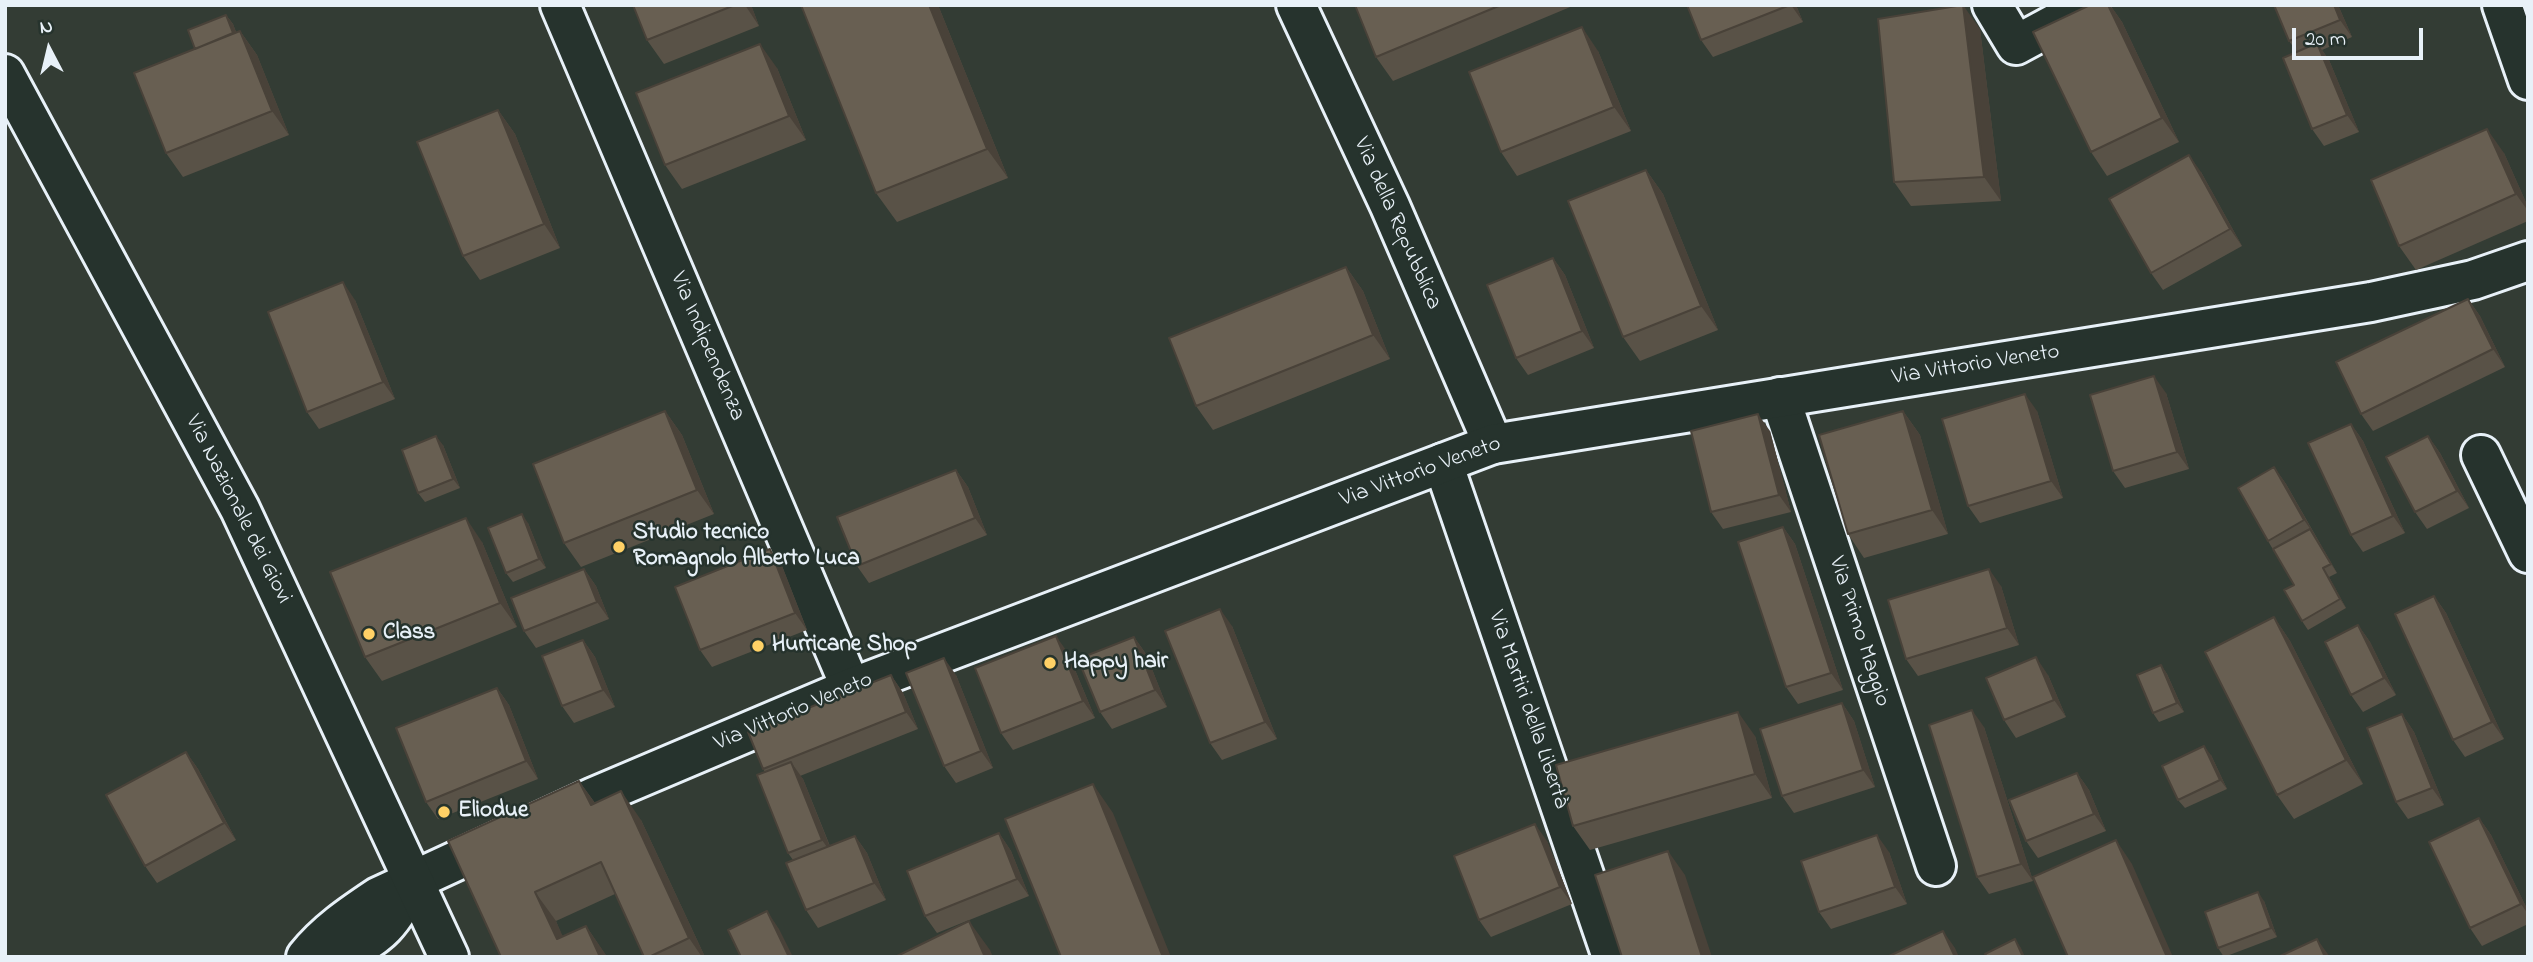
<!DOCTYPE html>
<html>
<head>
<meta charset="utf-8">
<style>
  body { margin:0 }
  #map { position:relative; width:2533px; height:962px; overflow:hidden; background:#333c34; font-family:"Indie Flower",sans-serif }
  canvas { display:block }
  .frame { position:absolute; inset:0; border:7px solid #e8f1f8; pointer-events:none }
  .north { position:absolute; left:14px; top:14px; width:70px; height:70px; -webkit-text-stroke:5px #26332d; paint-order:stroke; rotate:353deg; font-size:19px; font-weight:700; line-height:28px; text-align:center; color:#e8f1f8 }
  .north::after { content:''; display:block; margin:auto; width:24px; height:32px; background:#e8f1f8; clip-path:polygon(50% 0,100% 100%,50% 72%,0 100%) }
  .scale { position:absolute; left:2292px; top:28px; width:131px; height:32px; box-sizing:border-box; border:4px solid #e8f1f8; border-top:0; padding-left:9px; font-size:21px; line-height:24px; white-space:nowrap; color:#e8f1f8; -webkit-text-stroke:5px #26332d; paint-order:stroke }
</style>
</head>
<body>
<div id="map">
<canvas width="2533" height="962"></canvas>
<div class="frame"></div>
<div class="north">N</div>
<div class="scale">20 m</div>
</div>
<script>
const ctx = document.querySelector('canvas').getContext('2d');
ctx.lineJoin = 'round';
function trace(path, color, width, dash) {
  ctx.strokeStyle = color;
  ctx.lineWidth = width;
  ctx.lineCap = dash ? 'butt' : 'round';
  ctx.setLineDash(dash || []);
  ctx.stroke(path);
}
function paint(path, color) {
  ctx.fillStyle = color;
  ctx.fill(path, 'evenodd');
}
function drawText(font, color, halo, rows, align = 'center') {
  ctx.font = font + ' "Indie Flower",sans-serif';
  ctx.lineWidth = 5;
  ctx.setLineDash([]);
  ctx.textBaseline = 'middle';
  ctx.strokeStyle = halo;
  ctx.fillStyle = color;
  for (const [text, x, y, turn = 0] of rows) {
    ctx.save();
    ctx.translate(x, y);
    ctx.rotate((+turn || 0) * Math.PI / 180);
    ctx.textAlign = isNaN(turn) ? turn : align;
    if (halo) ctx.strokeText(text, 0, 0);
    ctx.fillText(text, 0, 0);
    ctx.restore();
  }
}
const minor = new Path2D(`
  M560 5 851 688
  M1296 5 1390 206 1493 444
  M1992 5 2016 45 2090 5
  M2502 5 2528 80
  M1780 397 1936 866
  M2481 455 2528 553
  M1443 463 1612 957`);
const tertiary = new Path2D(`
  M306 957C326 932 351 915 378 897L594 797 851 688 1493 444 2371 302 2473 280 2528 261
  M338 957C383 935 391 924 414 880`);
const secondary = new Path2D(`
  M5 74 240 509 449 957`);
const wall = new Path2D(`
  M633 5H751L759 26 664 64 647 40Z
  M938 5 1008 178 897 222 876 193Z
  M1355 5H1575L1393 81 1376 57Z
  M1687 5H1796L1803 22 1713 57 1701 40Z
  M2090 5H2110L2122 22 2179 142 2107 176 2091 152Z
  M2338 5 2352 37 2322 50 2329 60 2359 132 2324 146 2312 129 2297 52 2289 41Z
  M226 15 233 24 236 32 240 31 257 55 289 135 183 177 166 153 195 49Z
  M1980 29 2001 201 1911 206 1894 182Z
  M1598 51 1631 131 1517 176 1501 152Z
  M777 68 806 140 682 189 665 165Z
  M498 110 515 134 560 248 480 280 463 256Z
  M2504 153 2528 207V221L2416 270 2399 246Z
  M1646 170 1663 194 1718 330 1640 361 1623 337Z
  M2201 172 2242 246 2163 290 2151 273Z
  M1553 258 1565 275 1594 348 1528 375 1516 358Z
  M1346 267 1363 291 1390 359 1213 430 1196 406Z
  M2468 299 2480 316 2505 367 2373 431 2361 414Z
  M355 300 395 399 319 429 307 412Z
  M2166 393 2189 469 2125 488 2113 471Z
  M665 411 682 435 714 514 581 567 564 543Z
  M1903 411 1920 435 1948 534 1864 558 1848 534Z
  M2037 411 2063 498 1980 523 1968 506Z
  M2351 424 2363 441 2405 533 2363 552 2351 535Z
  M1770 431 1791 512 1723 529 1711 512Z
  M2428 436 2440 453 2469 508 2427 529 2415 512Z
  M443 445 460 488 425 502 418 493Z
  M2274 467 2286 484 2337 573 2329 577 2346 608 2308 630 2302 621 2294 585 2268 541Z
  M956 470 968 487 987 535 869 583 857 566Z
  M528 523 546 568 513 582 506 573Z
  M1783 527 1795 544 1843 690 1798 704 1786 687Z
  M482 542 517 627 382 681 365 657Z
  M770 549 782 566 807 630 712 667 700 650Z
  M584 569 596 586 609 619 536 648 524 631Z
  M2001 586 2019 645 1918 676 1906 659Z
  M2434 596 2446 613 2504 739 2465 757 2453 740Z
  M2274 617 2290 641 2363 784 2294 819 2277 795Z
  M2358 625 2370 642 2396 695 2363 712 2351 695Z
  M1232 626 1277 739 1222 760 1210 743Z
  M1134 637 1146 654 1167 707 1112 729 1100 712Z
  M583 640 595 657 615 707 574 723 562 706Z
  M1068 653 1095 718 1013 750 1001 733Z
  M2161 665 2167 674 2184 712 2159 722 2153 713Z
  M891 675 903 693 918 729 800 776 803 779 830 846 855 836 867 853 886 900 818 928 806 910 793 860 788 853 765 772 763 769Z
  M956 675 993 768 956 783 944 766Z
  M2048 675 2066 717 2016 738 2004 720Z
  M497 688 509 705 538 779 438 819 426 802Z
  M1842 703 1854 721 1875 787 1794 813 1782 796Z
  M2402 714 2414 732 2444 805 2408 819 2396 802Z
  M1984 727 2033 881 1989 894 1977 877Z
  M1755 736 1772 798 1590 850 1573 826Z
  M186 752 198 769 236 840 157 883 145 866Z
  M2211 755 2227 789 2185 808 2178 800Z
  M2077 773 2089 790 2106 831 2038 858 2026 841Z
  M579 781 595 803 641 820 705 957H644L615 894 556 921 562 936 586 926 607 957H501Z
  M2479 818 2491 835 2528 911V924L2482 946 2470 928Z
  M999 833 1011 851 1029 896 937 933 925 916Z
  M1547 841 1572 904 1491 937 1479 920Z
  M1889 852 1907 904 1831 929 1819 912Z
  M2264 901 2277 937 2224 957 2218 948Z`);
const shadedWall = new Path2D(`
  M745 5H751L759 26Z
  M929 5H938L1008 178 987 149Z
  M1791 5H1796L1803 22Z
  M1963 5 1980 29 2001 201 1984 177Z
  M2108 5H2110L2122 22 2179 142 2162 118Z
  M2334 5H2338L2352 37 2340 20Z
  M226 15 233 24 243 51 237 42Z
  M1582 27 1598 51 1631 131 1614 107Z
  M240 31 257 55 289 135 272 111Z
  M2317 43 2329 60 2359 132 2347 115Z
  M760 44 777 68 806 140 789 116Z
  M498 110 515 134 560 248 544 224Z
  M2487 129 2504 153 2528 207V211L2516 194Z
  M2189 155 2201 172 2242 246 2230 229Z
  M1646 170 1663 194 1718 330 1701 306Z
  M1553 258 1565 275 1594 348 1582 331Z
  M1346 267 1363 291 1390 359 1373 335Z
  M343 282 355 300 395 399 383 382Z
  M2468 299 2480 316 2505 367 2493 349Z
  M2154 376 2166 393 2189 469 2177 452Z
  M2025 394 2037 411 2063 498 2051 481Z
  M665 411 682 435 714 514 697 490Z
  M1903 411 1920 435 1948 534 1932 510Z
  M1758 414 1770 431 1791 512 1779 495Z
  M2351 424 2363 441 2405 533 2393 516Z
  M436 436 443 445 460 488 453 479Z
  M2428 436 2440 453 2469 508 2457 491Z
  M2274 467 2286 484 2316 537 2304 520Z
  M956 470 968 487 987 535 975 518Z
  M522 514 528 523 546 568 539 559Z
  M466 518 482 542 517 627 500 603Z
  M1783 527 1795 544 1843 690 1831 673Z
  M2310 529 2316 537 2337 573 2331 564Z
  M770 549 782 566 807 630 795 613Z
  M2323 568 2329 577 2346 608 2340 599Z
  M584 569 596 586 609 619 597 602Z
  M1989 569 2001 586 2019 645 2007 628Z
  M2434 596 2446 613 2504 739 2492 722Z
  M1220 609 1232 626 1277 739 1265 722Z
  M2274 617 2290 641 2363 784 2346 760Z
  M2358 625 2370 642 2396 695 2384 678Z
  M1056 636 1068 653 1095 718 1083 701Z
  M1134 637 1146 654 1167 707 1155 690Z
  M583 640 595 657 615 707 603 690Z
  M2036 657 2048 675 2066 717 2054 700Z
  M944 658 956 675 993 768 981 751Z
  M2161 665 2167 674 2184 712 2177 703Z
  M891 675 903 693 918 729 906 712Z
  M497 688 509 705 538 779 526 761Z
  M1842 703 1854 721 1875 787 1863 770Z
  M1972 710 1984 727 2033 881 2021 864Z
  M1738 712 1755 736 1772 798 1755 774Z
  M2402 714 2414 732 2444 805 2432 788Z
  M2204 746 2211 755 2227 789 2220 780Z
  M186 752 198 769 236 840 224 823Z
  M791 762 803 779 834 857 822 840Z
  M2077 773 2089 790 2106 831 2094 814Z
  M579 781 600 810 591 805Z
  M1093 784 1113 813 1171 957H1163Z
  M621 791 641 820 705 957H702L689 938Z
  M2479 818 2491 835 2528 911V914L2521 904Z
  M1535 824 1547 841 1572 904 1560 887Z
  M999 833 1011 851 1029 896 1017 879Z
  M1877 835 1889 852 1907 904 1895 887Z
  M855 836 867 853 886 900 874 883Z
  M2116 840 2132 864 2173 957H2167Z
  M1668 851 1685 875 1712 957H1702Z
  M535 892 556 921 572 957 557 939Z
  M2258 892 2264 901 2277 937 2271 928Z
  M767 911 779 929 793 957H789Z
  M969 921 990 950 993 957H985Z
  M586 926 606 955 607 957H600Z
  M1943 931 1955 948 1959 957H1955Z
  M2015 939 2021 948 2025 957H2023Z
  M2317 939 2330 957H2325Z`);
const building = new Path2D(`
  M633 5H735L647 40Z
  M801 5H929L987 149 876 193Z
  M1355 5H1501L1376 57Z
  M1687 5H1790L1701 40Z
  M1963 5 1984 177 1894 182 1878 19Z
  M2090 5H2108L2162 118 2091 152 2033 32Z
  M2274 5H2334L2340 20 2289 41Z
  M226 15 233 33 195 49 188 30Z
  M1582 27 1614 107 1501 152 1469 72Z
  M240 31 272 111 166 153 134 73Z
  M2317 43 2347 115 2312 129 2283 58Z
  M760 44 789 116 665 165 636 93Z
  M498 110 544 224 463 256 417 142Z
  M2487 129 2516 194 2399 246 2371 180Z
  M2189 155 2230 229 2151 273 2109 199Z
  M1646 170 1701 306 1623 337 1568 201Z
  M1553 258 1582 331 1516 358 1487 285Z
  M1346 267 1373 335 1196 406 1169 338Z
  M343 282 383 382 307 412 268 312Z
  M2468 299 2493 349 2361 414 2336 362Z
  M2154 376 2177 452 2113 471 2090 395Z
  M2025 394 2051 481 1968 506 1942 419Z
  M665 411 697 490 564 543 533 464Z
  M1903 411 1932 510 1848 534 1819 435Z
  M1758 414 1779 495 1711 512 1691 431Z
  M2351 424 2393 516 2351 535 2308 443Z
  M436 436 453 479 418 493 402 450Z
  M2428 436 2457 491 2415 512 2386 457Z
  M2274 467 2304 520 2268 541 2238 488Z
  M956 470 975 518 857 566 837 517Z
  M522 514 539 559 506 573 488 528Z
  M466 518 500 603 365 657 330 572Z
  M1783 527 1831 673 1786 687 1738 542Z
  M2310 529 2331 564 2323 568 2340 599 2302 621 2284 590 2294 585 2273 549Z
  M770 549 795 613 700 650 675 587Z
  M584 569 597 602 524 631 511 598Z
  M1989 569 2007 628 1906 659 1888 600Z
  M2434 596 2492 722 2453 740 2395 614Z
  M1220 609 1265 722 1210 743 1165 631Z
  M2274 617 2346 760 2277 795 2205 652Z
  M2358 625 2384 678 2351 695 2325 642Z
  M1056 636 1083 701 1001 733 975 668Z
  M1134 637 1155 690 1100 712 1078 659Z
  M583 640 603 690 562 706 542 656Z
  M2036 657 2054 700 2004 720 1986 678Z
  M944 658 981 751 944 766 906 673Z
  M2161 665 2177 703 2153 713 2137 675Z
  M891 675 906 712 763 769 748 732Z
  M497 688 526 761 426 802 396 728Z
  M1842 703 1863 770 1782 796 1760 729Z
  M1972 710 2021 864 1977 877 1929 725Z
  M1738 712 1755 774 1573 826 1556 765Z
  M2402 714 2432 788 2396 802 2367 728Z
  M2204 746 2220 780 2178 800 2162 766Z
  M186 752 224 823 145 866 106 795Z
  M791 762 822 840 788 853 757 775Z
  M2077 773 2094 814 2026 841 2009 800Z
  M579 781 591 805 621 791 689 938 649 957H644L601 862 535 892 557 939 586 926 600 957H501L448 841Z
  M1093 784 1163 957H1061L1005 819Z
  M2479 818 2521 904 2470 928 2429 842Z
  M1535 824 1560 887 1479 920 1454 856Z
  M999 833 1017 879 925 916 907 871Z
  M1877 835 1895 887 1819 912 1801 861Z
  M855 836 874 883 806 910 786 863Z
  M2116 840 2167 957H2068L2033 877Z
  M1668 851 1702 957H1622L1595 875Z
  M2258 892 2271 928 2218 948 2205 912Z
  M767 911 789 957H741L728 930Z
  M969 921 985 957H895Z
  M1943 931 1955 957H1887Z
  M2015 939 2023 957H1987L1985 954Z
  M2317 939 2325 957H2278Z`);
const markers = [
  [619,547,7,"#ffd166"],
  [369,634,7,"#ffd166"],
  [758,646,7,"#ffd166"],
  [1050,663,7,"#ffd166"],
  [444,812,7,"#ffd166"]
];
const streetNames = [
  ["Via della Repubblica",1396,224,66],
  ["Via Indipendenza",706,347,67],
  ["Via Vittorio Veneto",1976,366,-9],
  ["Via Vittorio Veneto",1421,473,-20],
  ["Via Nazionale dei Giovi",237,510,63],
  ["Via Primo Maggio",1858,632,72],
  ["Via Martiri della Libertà",1527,710,71],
  ["Via Vittorio Veneto",794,713,-23]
];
const poiNames = [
  ["Studio tecnico",633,534],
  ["Romagnolo Alberto Luca",633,560],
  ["Class",383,634],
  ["Hurricane Shop",772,646],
  ["Happy hair",1064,663],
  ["Eliodue",458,812]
];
trace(minor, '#e8f1f8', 44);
trace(tertiary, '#e8f1f8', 44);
trace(secondary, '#e8f1f8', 44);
trace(minor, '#26332d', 38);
trace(tertiary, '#26332d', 38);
trace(secondary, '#26332d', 38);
paint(wall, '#595247');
paint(shadedWall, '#494239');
paint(building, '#685f52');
trace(building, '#494239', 2);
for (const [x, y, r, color] of markers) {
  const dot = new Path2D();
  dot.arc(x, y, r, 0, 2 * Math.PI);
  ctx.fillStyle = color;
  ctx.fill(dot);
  trace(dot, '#26332d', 2.5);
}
drawText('23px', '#e8f1f8', '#26332d', streetNames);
drawText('bold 23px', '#e8f1f8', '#26332d', poiNames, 'left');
</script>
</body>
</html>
